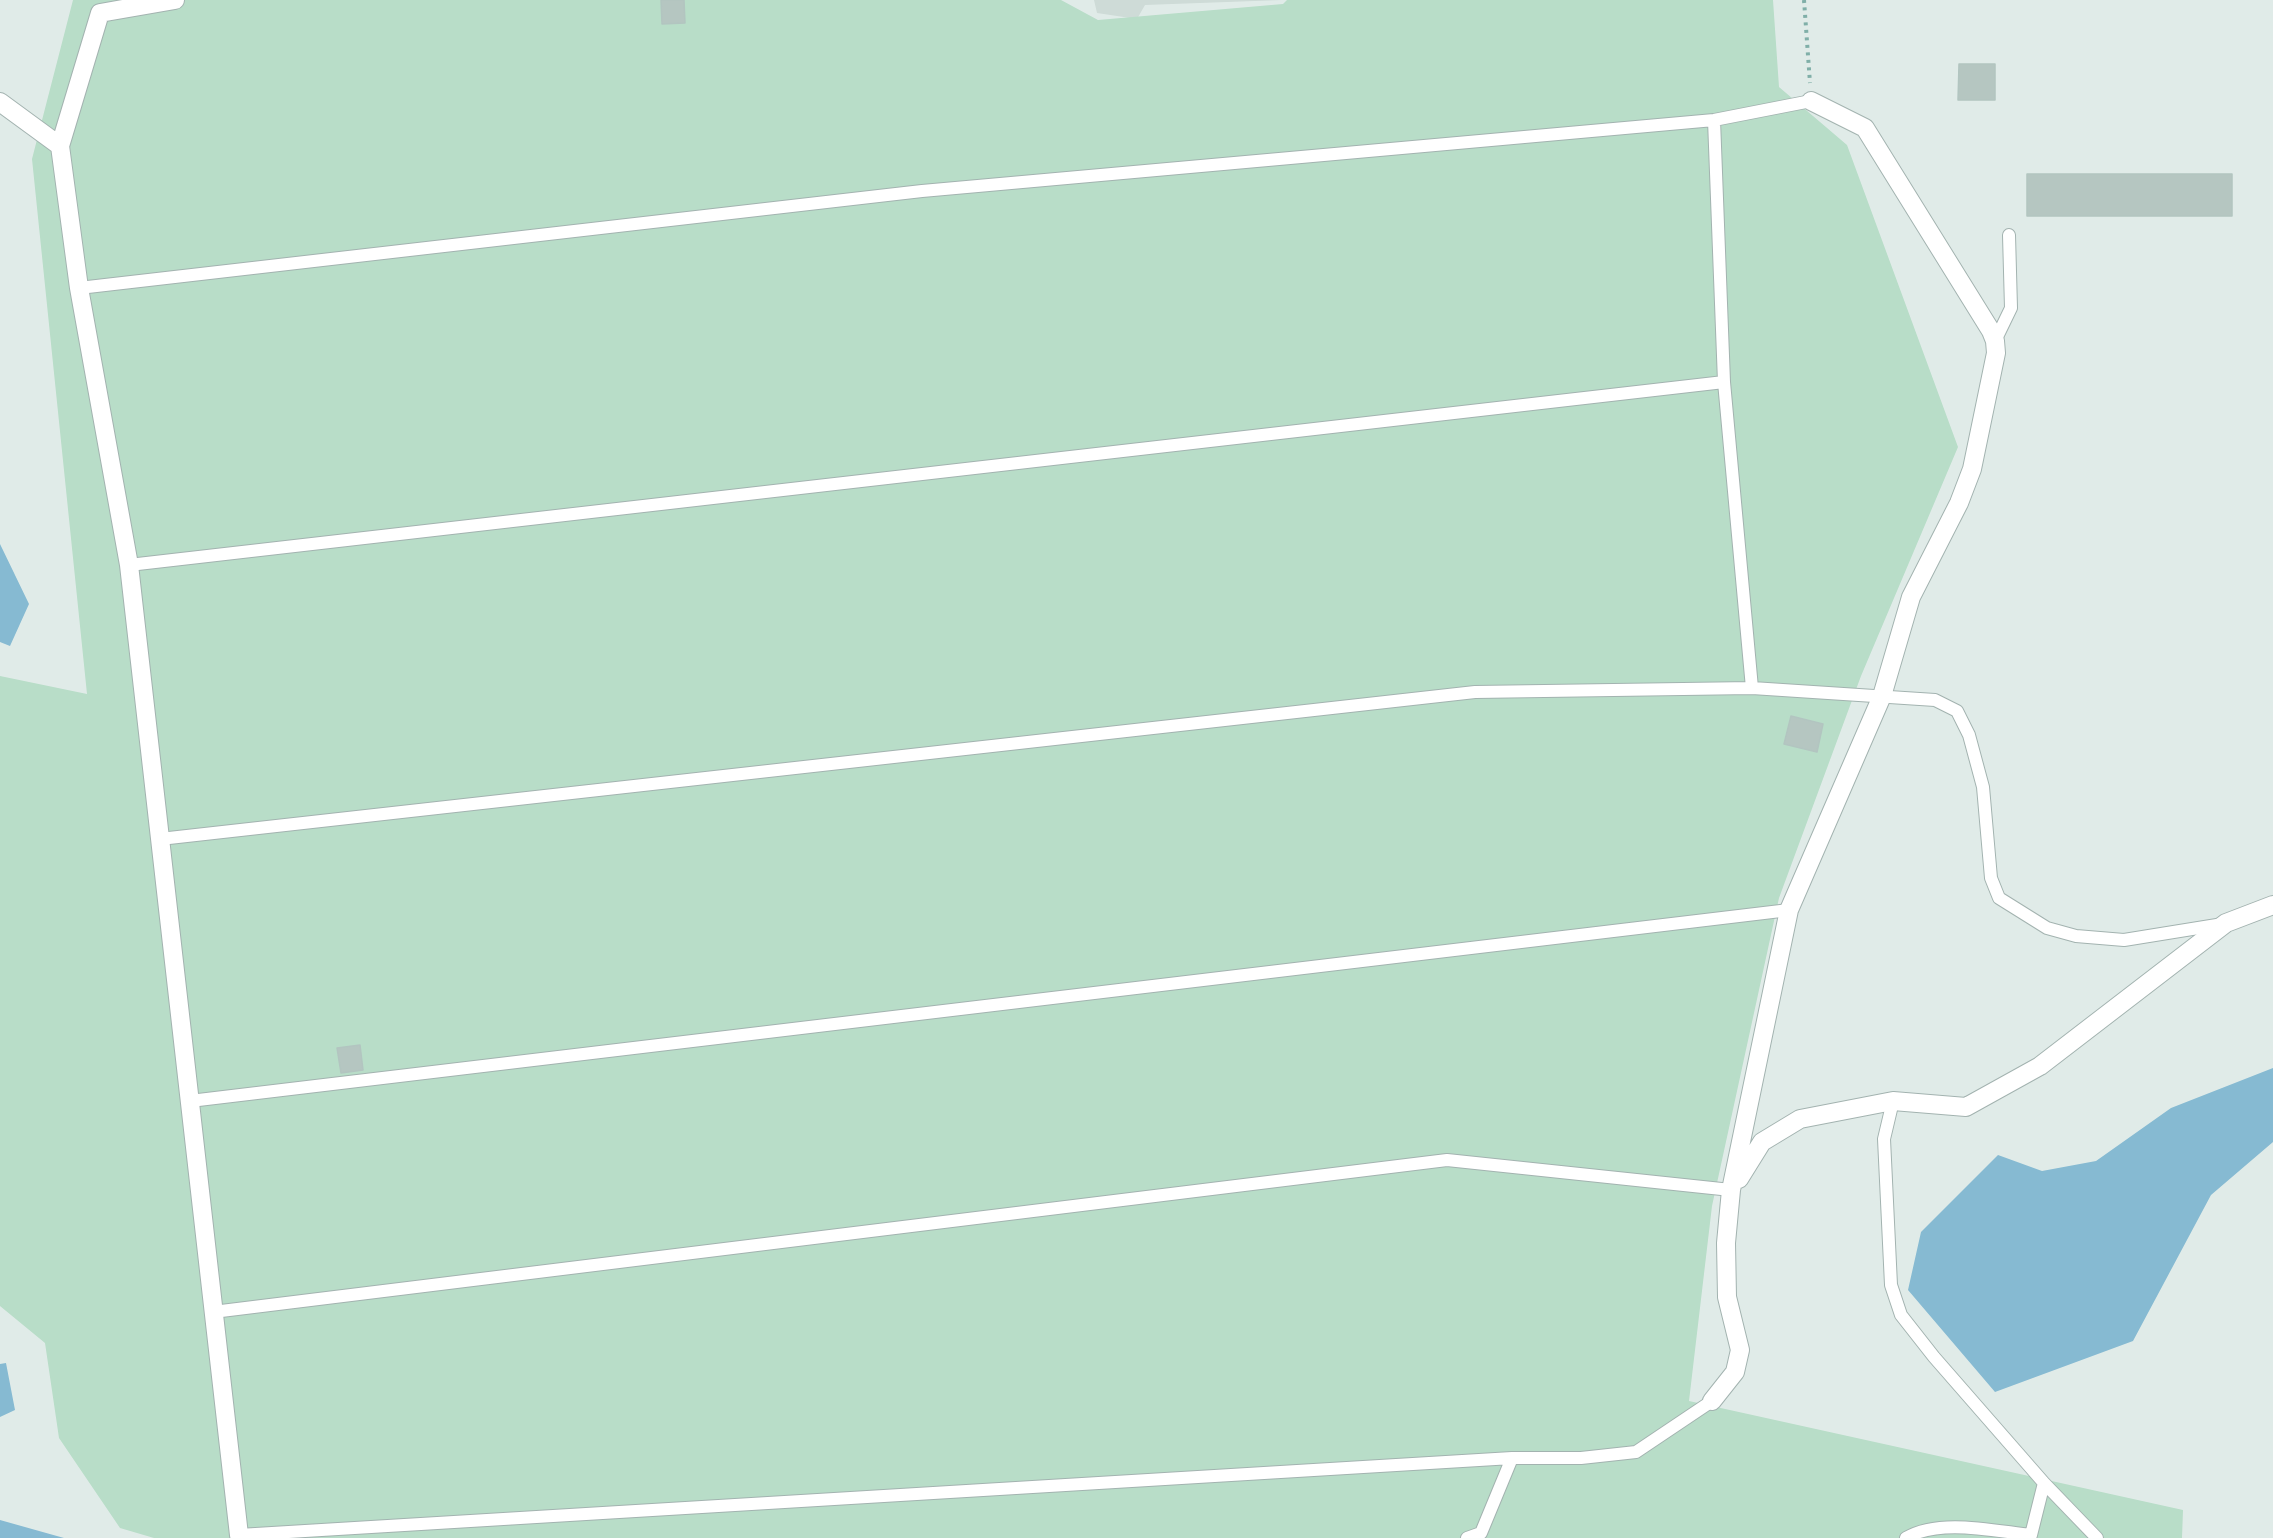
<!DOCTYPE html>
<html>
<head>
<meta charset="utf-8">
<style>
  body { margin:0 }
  canvas { display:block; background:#e0ebe8 }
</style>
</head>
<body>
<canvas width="2273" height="1538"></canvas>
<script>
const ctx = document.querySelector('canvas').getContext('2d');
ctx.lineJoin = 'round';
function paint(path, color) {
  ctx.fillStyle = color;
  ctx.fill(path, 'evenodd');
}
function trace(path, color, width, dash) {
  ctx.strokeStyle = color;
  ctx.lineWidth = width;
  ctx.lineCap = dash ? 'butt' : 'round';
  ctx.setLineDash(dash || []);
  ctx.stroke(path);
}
const built = new Path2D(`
  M1094 0H1282L1145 5 1137 19 1097 13Z`);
const green = new Path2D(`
  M73 0H1061L1098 20 1283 4 1287 0H1773L1779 87 1847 145 1958 447 1861 676 1779 898 1712 1206 1689 1401 2183 1510 2182 1538H154L120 1528 59 1438 45 1343 0 1306V676L87 694 32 159Z`);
const water = new Path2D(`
  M0 544 29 604 10 646 0 642Z
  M2273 1068V1142L2211 1195 2133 1341 1995 1392 1908 1290 1921 1232 1998 1155 2042 1171 2096 1161 2171 1108Z
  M6 1363 15 1410 0 1417V1364Z
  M0 1520 64 1538H0Z`);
const building = new Path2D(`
  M661 0H684L685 23 662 24Z
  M1959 64H1995V100H1958Z
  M2027 174H2232V216H2027Z
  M1791 716 1823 724 1817 752 1784 744Z
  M360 1045 363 1070 341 1073 337 1048Z`);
const path = new Path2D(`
  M1804 0 1810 83`);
const lane = new Path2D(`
  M1714 120 1724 382 1752 688
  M79 288 922 191 1714 120 1811 101
  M1995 341 2011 308 2009 235
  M129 565 1724 382
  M160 839 1475 692 1752 688 1935 700 1957 711 1969 735 1983 787 1991 878 1999 898 2047 928 2076 936 2124 940 2223 924
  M190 1101 1789 910
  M1893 1101 1884 1139 1891 1285 1901 1315 1934 1357 2044 1483
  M213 1312 1447 1160 1731 1190
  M239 1535 1512 1458H1581L1636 1452 1712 1401
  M1467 1538 1481 1533 1512 1458
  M1906 1538C1939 1518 1994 1531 2031 1535L2044 1483 2097 1538`);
const street = new Path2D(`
  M175 0 100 13 60 146 79 288 129 565 239 1535
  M0 102 60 146
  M1739 1179 1762 1142 1800 1119 1893 1101 1966 1107 2040 1066 2226 923 2273 905
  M1712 1401 1735 1372 1740 1350 1727 1297 1726 1243 1731 1190 1789 910 1882 696 1911 597 1959 503 1972 469 1996 353 1995 341 1991 331 1865 128 1811 101`);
paint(built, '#cedbd7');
paint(green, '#b8ddc8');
paint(water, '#86bad2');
paint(building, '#b5c6c1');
trace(building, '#b2c5c0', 1.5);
trace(lane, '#a3b3b0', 14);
trace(street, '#a3b3b0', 20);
trace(path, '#80afa8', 4, [3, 4.5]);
trace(lane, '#fff', 12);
trace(street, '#fff', 18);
</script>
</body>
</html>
